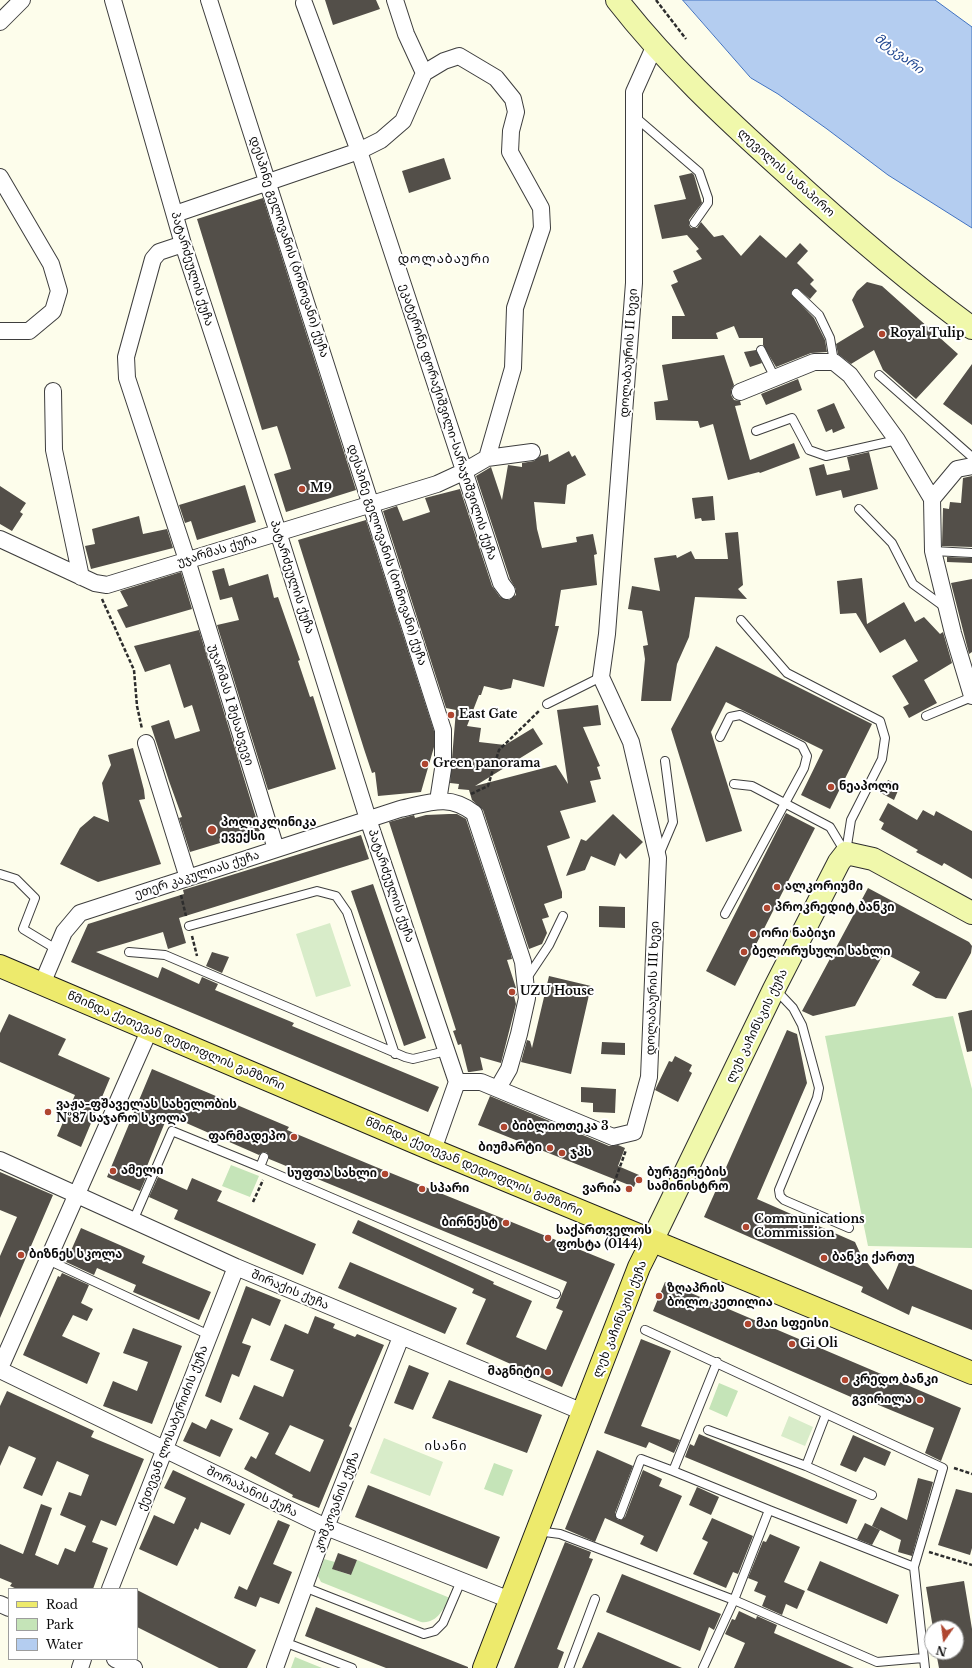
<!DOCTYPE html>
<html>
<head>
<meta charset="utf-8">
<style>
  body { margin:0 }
  #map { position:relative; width:972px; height:1668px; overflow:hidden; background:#fdfdeb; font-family:"Libre Baskerville",serif }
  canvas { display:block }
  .legend { position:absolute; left:8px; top:1588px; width:130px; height:72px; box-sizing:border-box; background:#fff; border:1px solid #9d9d9d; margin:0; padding:5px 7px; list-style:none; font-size:12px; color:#0b0b0b }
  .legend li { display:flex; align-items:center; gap:8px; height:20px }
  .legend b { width:20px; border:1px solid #9d9d9d }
  .north { position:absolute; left:924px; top:1620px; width:40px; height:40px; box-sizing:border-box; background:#fff; border:1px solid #9d9d9d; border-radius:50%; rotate:194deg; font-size:11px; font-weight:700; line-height:16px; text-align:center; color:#0b0b0b }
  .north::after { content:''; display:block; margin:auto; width:14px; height:18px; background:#af4630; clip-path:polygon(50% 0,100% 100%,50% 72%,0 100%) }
</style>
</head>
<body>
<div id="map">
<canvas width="972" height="1668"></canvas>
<ul class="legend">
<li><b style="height:5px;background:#edea6c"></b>Road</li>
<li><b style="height:11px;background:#c5e4b8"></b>Park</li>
<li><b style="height:11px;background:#b4cdf0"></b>Water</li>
</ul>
<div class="north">N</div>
</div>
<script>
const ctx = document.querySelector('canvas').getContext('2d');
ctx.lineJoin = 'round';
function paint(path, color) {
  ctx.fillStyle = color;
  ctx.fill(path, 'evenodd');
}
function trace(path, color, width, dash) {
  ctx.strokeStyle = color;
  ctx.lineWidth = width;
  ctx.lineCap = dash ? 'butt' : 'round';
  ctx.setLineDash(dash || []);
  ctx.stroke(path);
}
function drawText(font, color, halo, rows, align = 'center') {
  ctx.font = font + ' "Libre Baskerville","Noto Sans Georgian",serif';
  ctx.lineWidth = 4;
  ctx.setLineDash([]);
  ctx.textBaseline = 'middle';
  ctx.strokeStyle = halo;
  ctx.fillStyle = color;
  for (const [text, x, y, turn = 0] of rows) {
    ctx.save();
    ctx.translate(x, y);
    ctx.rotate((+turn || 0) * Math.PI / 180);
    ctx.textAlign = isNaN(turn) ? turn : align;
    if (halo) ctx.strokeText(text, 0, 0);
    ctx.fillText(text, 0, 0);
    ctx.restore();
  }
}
const green = new Path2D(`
  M953 1016 972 1089V1248L868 1246 825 1036Z
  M231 1165 259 1176 250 1197 222 1186Z
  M719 1383 738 1391 727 1417 709 1409Z
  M494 1463 513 1470 503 1496 484 1489Z
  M324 1559 335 1562 333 1569 350 1575 357 1560 450 1598C443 1609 437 1624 421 1622L321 1582 318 1576Z
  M295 1657 322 1668H291Z`);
const pitch = new Path2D(`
  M330 923 351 986 316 997 296 934Z
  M789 1416 813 1427 805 1446 781 1436Z
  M384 1438 443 1462 430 1496 370 1473Z`);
const water = new Path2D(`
  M683 0H935L972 27V228L888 175 827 129 778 94 751 78Z`);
const building = new Path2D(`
  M325 0H376L380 9 333 25Z
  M444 158 451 179 409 193 402 171Z
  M692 173 694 175 702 203 689 220V225L691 228H697L701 222 714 237 723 235 741 256 760 235 786 258 800 243 808 251 797 263 814 280 810 284 817 291 810 299 797 288 792 290 791 294 814 318 825 340 827 352 811 353 776 367 763 345V338H739L734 326 716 333 718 339H672V316H685L671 285 678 282 673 271 702 259 696 251 699 249 687 235 662 239 654 205 686 199 679 176Z
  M263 198 356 490 286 512 274 474 291 469 287 456 277 426 262 430 197 219Z
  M867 282 882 286 958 354 916 399 883 370 874 350 851 364 838 354 836 344 864 327 852 300 857 291Z
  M756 350 762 363 750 367 744 352Z
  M724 355 734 385 731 390V395L734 400 740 401 741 405 735 406 750 460 794 443 800 458 760 473 759 472 728 480 713 424 700 428 698 421 656 420 654 402 668 400 662 365Z
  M972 364V425L943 404Z
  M798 379 802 390 766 405 761 394Z
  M834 403 845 428 833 433 832 429 826 432 817 410Z
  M569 451 572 457 575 455 586 475 567 485 565 504 534 502 537 529 542 548 577 542 576 537 593 534 597 554 594 555 597 585 561 590 555 626H559L544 687 513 679 511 688 501 690 484 686 481 695H479L467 726 481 728 479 742 505 745 533 728 543 744 475 786 556 765 568 784 557 710 598 705 601 725 583 727 600 766 597 767 601 779 590 781 596 802 560 811 570 838 547 846 562 892V898L544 904 549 917 542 919 547 933 542 944 529 949 483 810 472 800 469 790 458 789 459 784 450 783 456 710 446 708 383 511 397 506 403 521 430 512 425 498 460 489 492 586 500 597 509 600 516 595V589L510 579 476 476 491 467 502 500 508 465 522 467V463L534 461 541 456 548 454 549 462Z
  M869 452 878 489 843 498 841 490 816 496 809 468 824 464 827 475 850 470 847 457Z
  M972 476V547L942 546 943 508 949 509 950 502 961 503 963 478Z
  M245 485 256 522 197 540 191 521 185 523 179 505Z
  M0 486 26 503 20 512 23 514 12 531 0 524Z
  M713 496 715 520 702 521 701 518 695 519 692 498Z
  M139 516 143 534 167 529 173 548 91 569 85 546 95 544 92 529Z
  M366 520 434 731V747L421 792 378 796 375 772 372 773 364 749 298 540Z
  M738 532 743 585 738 589 747 599 695 597 689 637 677 664 671 701H641L645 659 643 646 648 645 642 611 628 609 632 586 660 591 654 558 676 555 677 558 691 551 695 559H728L725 533Z
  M947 557 972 558V563L947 562Z
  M224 568 229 586 268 574 274 598 278 597 300 660 298 661 310 697 313 696 336 769 268 790 217 625 239 620 232 597 220 600 212 571Z
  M181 572 192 609 126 628 117 610 128 606 120 591Z
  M862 578 867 624 904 602 915 622 924 617 940 634 943 632 952 663 924 680 937 703 909 718 903 707 909 704 892 676 918 661 905 639 880 653 856 613 840 614 837 581Z
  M972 579V652L969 654 951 583Z
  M199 630 260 831 190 852 179 818 182 817 169 781 151 726 169 720 175 739 200 731 192 705 184 708 170 664 145 672 134 646Z
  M716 646 872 724 830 809 801 795 823 750 726 702 711 732 742 831 706 842 671 729Z
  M133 748 144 790 145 799 139 800 161 864 98 882 60 864 80 828 94 816 109 822 102 783 111 765 108 755Z
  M888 780 900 786 894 800 881 793Z
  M888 803 917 820 923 810 934 816 936 811 972 831V879L944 863 942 866 916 852 918 850 881 829 884 823 879 820Z
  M786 813 815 828 735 986 706 971Z
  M449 814H457L466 819 511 954 512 959 507 960 516 988H515L517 995 514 996 516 1004 501 1063 480 1057 483 1070 470 1072H468L461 1044 458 1045 453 1031 456 1030 389 822 414 815 415 818 426 815Z
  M613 814 643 842 626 859 620 853 615 866 591 856 585 870 566 876 581 839 586 841Z
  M361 835 369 859 179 918 186 943 168 949 163 932 96 952 158 978 162 967 199 984 202 977 218 984 215 990 294 1023 292 1026 439 1087 428 1112 71 962 88 924 184 894 183 890Z
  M373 884 426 1038 404 1046 351 891Z
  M868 888 969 942 972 946 971 953 946 999 936 998 912 985 920 972 884 953 855 1006 813 1016 802 1011Z
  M599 906 625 907V928L599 927Z
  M212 952 229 957 222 973 206 966Z
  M549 976 591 986 571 1074 521 1062 527 1040 530 1041 532 1048Z
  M972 1010V1051L967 1052 958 1013Z
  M9 1014 66 1039 58 1055 110 1078 81 1147 57 1136 75 1095 0 1062V1033Z
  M787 1030 797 1034 807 1083 757 1199 855 1242 860 1253 888 1290 900 1260 972 1290V1330L912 1306 909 1315 861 1292 863 1287 704 1217Z
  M602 1042 625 1043V1055L601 1054Z
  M675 1056 692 1065 689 1071 692 1073 678 1102 655 1090 669 1061 672 1062Z
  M152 1069 289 1127 287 1130 376 1167 615 1264 562 1387 466 1344 486 1299 472 1293 474 1289 352 1233 358 1220 494 1282 493 1284 532 1301 516 1337 546 1350 563 1311 556 1308 567 1282 274 1161 269 1159V1156L266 1152H263L259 1155 168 1115 145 1171 148 1173 140 1191 107 1177Z
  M581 1087 616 1089 615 1113 593 1112V1103L581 1102Z
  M490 1096 609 1146 618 1145 625 1148 618 1166 639 1175 634 1187 478 1125Z
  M0 1172 53 1195 0 1318V1256L17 1217 0 1210Z
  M158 1177 187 1190 192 1178 222 1191 217 1201 316 1244 303 1275 174 1219 178 1210 149 1197Z
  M81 1228 145 1256 142 1263 211 1292 199 1320 133 1292 136 1285 97 1268 94 1275 66 1262Z
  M350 1262 457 1308 445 1334 338 1288Z
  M62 1273 89 1285 81 1303 93 1309 87 1321 73 1315 62 1336 100 1353 87 1384 23 1355 58 1276 60 1277Z
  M665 1282 961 1408 941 1461 925 1453 934 1428 852 1394 851 1397 653 1311Z
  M246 1286 281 1300 270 1326 252 1318 242 1343 251 1346 239 1377 232 1374 221 1403 205 1396Z
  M315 1316 335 1324 333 1328 355 1337 357 1334 384 1345 349 1426 352 1428 319 1508 292 1497 293 1495 244 1469 251 1456 256 1459 269 1433 239 1419 254 1385 283 1397 294 1370 270 1360 285 1324 308 1334ZM290 1425 324 1440 310 1472 275 1454Z
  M133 1328 182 1346 152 1424 103 1406 113 1381 137 1391 148 1362 123 1353Z
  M641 1339 671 1351 641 1426 680 1440 674 1453 649 1442 646 1448 604 1433Z
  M409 1365 429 1373 413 1410 394 1403Z
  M449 1380 542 1415 527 1453 432 1418Z
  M7 1391 94 1431 91 1437 144 1459 116 1526 101 1520 92 1542 108 1548 93 1589H17L10 1586 12 1583 0 1578V1544L23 1554 41 1504 52 1508 35 1555 58 1565 65 1548 75 1552 86 1526 60 1515 69 1492 81 1496 89 1475 57 1461 42 1496 23 1488 36 1458 9 1446 0 1466V1406Z
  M211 1419 233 1429 220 1457 183 1441 192 1422 206 1429Z
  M699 1434 857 1500 847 1524 685 1457 690 1444 694 1446Z
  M853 1435 891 1452 885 1466 864 1457 856 1472 840 1465Z
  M597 1450 633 1466 615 1513 618 1520H621L625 1517 643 1470 662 1479 659 1486 682 1496 657 1552 640 1544 644 1536 605 1518 595 1542 565 1529Z
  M173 1470 245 1504 230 1535 201 1522 198 1530 195 1528 177 1566 139 1549 154 1515 174 1524 186 1498 164 1488Z
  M918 1478 933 1482 912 1556 898 1552 901 1540 872 1526 881 1507 907 1520Z
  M368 1485 500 1537 487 1569 355 1517Z
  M697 1487 719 1497 711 1515 689 1505Z
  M956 1489 972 1493V1548L970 1555 938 1545Z
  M712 1518 753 1536 738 1574 733 1572 726 1588 693 1574 708 1542 702 1539Z
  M278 1520 290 1525 273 1564 292 1572 279 1604 260 1597 256 1607 234 1598 239 1586 247 1590Z
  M865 1523 880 1530 872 1545 857 1539Z
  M770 1534 800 1547 784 1582 805 1591 797 1609 786 1604 782 1615 762 1606 766 1596 754 1591 758 1582 748 1578 763 1541 766 1542Z
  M565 1542 591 1552 589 1558 593 1559 557 1649 564 1652 558 1668H514Z
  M338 1553 357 1560 351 1575 332 1569Z
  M820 1561 899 1595 887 1624 807 1590Z
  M622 1574 721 1614 714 1630 709 1627 700 1651 606 1612Z
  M964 1581 972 1629V1668H939L936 1652H956V1628H933L926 1587Z
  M137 1590 256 1650 247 1668H219L137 1627Z
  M316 1607 468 1667V1668H386L305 1636Z
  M739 1611 756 1619 757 1616 777 1625 774 1633 854 1668H734L745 1643 725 1634 732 1619 735 1620Z
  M598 1632 603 1634 682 1668H582Z`);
const path = new Path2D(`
  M656 0 686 39
  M102 599 134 670 137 706 142 729
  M471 794 488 786 499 750 539 711
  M181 895 186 916
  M192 936 197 956
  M612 1189 626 1150
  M253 1202 263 1180
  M954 1468 972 1474
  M929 1552 972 1565`);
const service = new Path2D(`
  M634 116 699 172 708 198V203L694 223
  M796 293 819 315 830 338 834 362
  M761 350 775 378
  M879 375 972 457
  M756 431 792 418 809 450 826 456 897 440
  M859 509 892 543 913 584 946 608
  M933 551 972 553
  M741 620 787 673 880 721 885 738 882 759 851 820 846 852
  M547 704 601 677
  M926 716 972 697
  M720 737 730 717 740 715 802 746 807 756 804 768 725 914
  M734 784 752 786 830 827 845 852
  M659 855 673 822 665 761
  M0 874 16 879 35 898 23 929 56 949
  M189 926 317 891 336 896 347 912 395 1054
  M129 952 165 955 405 1057 413 1059 446 1051
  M527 978 549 945 563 916
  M775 989 793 1008 802 1025 819 1088 817 1098 779 1190 780 1196 784 1200 849 1228
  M260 1167 556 1294
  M133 1221 172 1131 260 1167 264 1157
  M48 1260 209 1335
  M645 1330 943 1468 914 1567 925 1668
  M717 1362 673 1471 769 1510
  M708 1430 806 1466 872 1495
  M806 1466 826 1414
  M620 1515 641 1459 673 1471
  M537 1531 560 1534 734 1600 877 1662 923 1658
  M304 1587 424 1634 435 1631 443 1623 461 1581
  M284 1642 352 1668
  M569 1668 595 1599
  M703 1668 734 1600 769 1510 914 1567`);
const minor = new Path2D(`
  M113 0 183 244 278 532 368 819 457 1082 433 1150
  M209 0 443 730V769L438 801
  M304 3 359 151 501 583 507 591
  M0 22 22 0
  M424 73 444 61 459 56 496 78 513 99 516 112 511 131 510 152 541 208 542 228 515 308 513 368 487 458
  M0 177 51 264 59 291 53 311 29 331H0
  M175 214 359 151 381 140 403 121 424 73 406 34 395 0
  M183 244 159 252 153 259 126 357 127 378 187 560 276 849
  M53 391 54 450 81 577
  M740 392 814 362H834L850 375 897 440 932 499
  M972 466 957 469 932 499 933 551 953 633 972 696
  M0 539 95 583 107 585 437 484 463 472 487 458 532 452
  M146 743 188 878
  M42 984 64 932 80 913 400 809C429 803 448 793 474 813L523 962 527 998 519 1034 509 1069 498 1088
  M457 1082H481L613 1137 634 1132 649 1077 658 858 631 742 601 677 607 634 634 283V92L655 45
  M0 1160 236 1267 583 1412
  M0 1368 149 1031
  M0 1370 326 1527 510 1600
  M110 1589 236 1267
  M0 1604 9 1608
  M115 1659 134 1668
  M80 1668 83 1659
  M275 1668 326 1527 401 1337`);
const secondary = new Path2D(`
  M617 0C666 63 725 118 784 171 844 226 906 280 972 328
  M652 1241 774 989 839 862 846 853 873 859 972 913`);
const primary = new Path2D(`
  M0 966 433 1150 972 1373
  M484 1668 639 1267 652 1241`);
const markers = [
  [882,334,4,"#af4630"],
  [302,489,4,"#af4630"],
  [451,715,4,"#af4630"],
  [425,764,4,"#af4630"],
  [831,787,4,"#af4630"],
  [212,830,5,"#af4630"],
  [777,887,4,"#af4630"],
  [767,908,4,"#af4630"],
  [753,934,4,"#af4630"],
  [744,952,4,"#af4630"],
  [512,992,4,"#af4630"],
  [48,1112,4,"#af4630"],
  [504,1127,4,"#af4630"],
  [294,1137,4,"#af4630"],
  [550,1148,4,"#af4630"],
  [562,1153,4,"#af4630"],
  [113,1171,4,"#af4630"],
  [385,1174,4,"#af4630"],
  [639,1180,4,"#af4630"],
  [422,1189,4,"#af4630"],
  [629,1189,4,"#af4630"],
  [506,1223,4,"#af4630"],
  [746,1227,4,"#af4630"],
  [548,1238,4,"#af4630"],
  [21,1255,4,"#af4630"],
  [824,1258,4,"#af4630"],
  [659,1296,4,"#af4630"],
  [748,1324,4,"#af4630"],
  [792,1344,4,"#af4630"],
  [548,1372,4,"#af4630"],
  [845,1380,4,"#af4630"],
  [920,1400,4,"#af4630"]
];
const streetNames = [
  ["ლევილის სანაპირო",786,173,42],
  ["დესპინე გელოვანის (ბონოვანი) ქუჩა",289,247,72],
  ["პატარძეულის ქუჩა",192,269,73],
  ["დოლაბაურის II ხევი",629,353,-86],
  ["ეკატერინე ფორაქიშვილი-სარაჯიშვილის ქუჩა",448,422,72],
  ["უჯარმას ქუჩა",217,551,-17],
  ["დესპინე გელოვანის (ბონოვანი) ქუჩა",387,555,72],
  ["პატარძეულის ქუჩა",292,577,72],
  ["უჯარმას I შესახვევი",231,705,73],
  ["ეთერ კაკულიას ქუჩა",197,875,-18],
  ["პატარძეულის ქუჩა",391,886,71],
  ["დოლაბაურის III ხევი",653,988,-88],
  ["ლეხ კაჩინსკის ქუჩა",757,1026,-64],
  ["წმინდა ქეთევან დედოფლის გამზირი",176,1041,23],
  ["წმინდა ქეთევან დედოფლის გამზირი",474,1167,23],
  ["შირაქის ქუჩა",290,1290,23],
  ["ლეხ კაჩინსკის ქუჩა",620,1319,-68],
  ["ქეთევან ლოსაბერიძის ქუჩა",173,1428,-69],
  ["შორაპანის ქუჩა",252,1492,26],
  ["კოშკოვანის ქუჩა",337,1502,-69]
];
const poiNames = [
  ["Royal Tulip",890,334],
  ["M9",310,489],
  ["East Gate",459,715],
  ["Green panorama",433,764],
  ["ნეაპოლი",839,787],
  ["პოლიკლინიკა",221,823],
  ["ევექსი",221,837],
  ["ალკორიუმი",785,887],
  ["პროკრედიტ ბანკი",775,908],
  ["ორი ნაბიჯი",761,934],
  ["ბელორუსული სახლი",752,952],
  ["UZU House",520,992],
  ["ვაჟა-ფშაველას სახელობის",56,1105],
  ["№87 საჯარო სკოლა",56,1119],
  ["ბიბლიოთეკა 3",512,1127],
  ["ფარმადეპო",286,1137,"right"],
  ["ბიუმარტი",542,1148,"right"],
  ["ჯპს",570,1153],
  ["ამელი",121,1171],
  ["ბურგერების",647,1173],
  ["სამინისტრო",647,1187],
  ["სუფთა სახლი",377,1174,"right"],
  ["სპარი",430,1189],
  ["ვარია",621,1189,"right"],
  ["Communications",754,1220],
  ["Commission",754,1234],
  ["ბირნესტ",498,1223,"right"],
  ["საქართველოს",556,1231],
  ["ფოსტა (0144)",556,1245],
  ["ბიზნეს სკოლა",29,1255],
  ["ბანკი ქართუ",832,1258],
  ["ზღაპრის",667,1289],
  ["ბოლო კეთილია",667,1303],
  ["მაი სფეისი",756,1324],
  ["Gi Oli",800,1344],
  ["მაგნიტი",540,1372,"right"],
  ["კრედო ბანკი",853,1380],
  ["გვირილა",912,1400,"right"]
];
const waterNames = [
  ["მტკვარი",899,54,37]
];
const neighbourhoodNames = [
  ["დოლაბაური",444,259],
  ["ისანი",446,1446]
];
paint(green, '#c5e4b8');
paint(pitch, '#d8ecc9');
paint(water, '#b4cdf0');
trace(water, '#4172c1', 1);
paint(building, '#534f49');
trace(service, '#3e3e3e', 10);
trace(minor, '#3e3e3e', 18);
trace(secondary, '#2d2d2d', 24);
trace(primary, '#1c1c1c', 24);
trace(path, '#2d2d2d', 2.5, [4, 2]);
trace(service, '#fff', 8);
trace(minor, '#fff', 16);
trace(secondary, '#f0f8ab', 22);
trace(primary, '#edea6c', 22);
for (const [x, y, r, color] of markers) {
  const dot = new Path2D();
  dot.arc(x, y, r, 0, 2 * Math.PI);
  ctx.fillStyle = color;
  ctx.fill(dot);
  trace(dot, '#fff', 1.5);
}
drawText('12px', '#0b0b0b', '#fff', streetNames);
drawText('bold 12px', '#0b0b0b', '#fff', poiNames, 'left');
drawText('italic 13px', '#204791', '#fff', waterNames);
ctx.letterSpacing = '1px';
drawText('13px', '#0b0b0b', '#fff', neighbourhoodNames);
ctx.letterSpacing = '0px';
</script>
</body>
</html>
